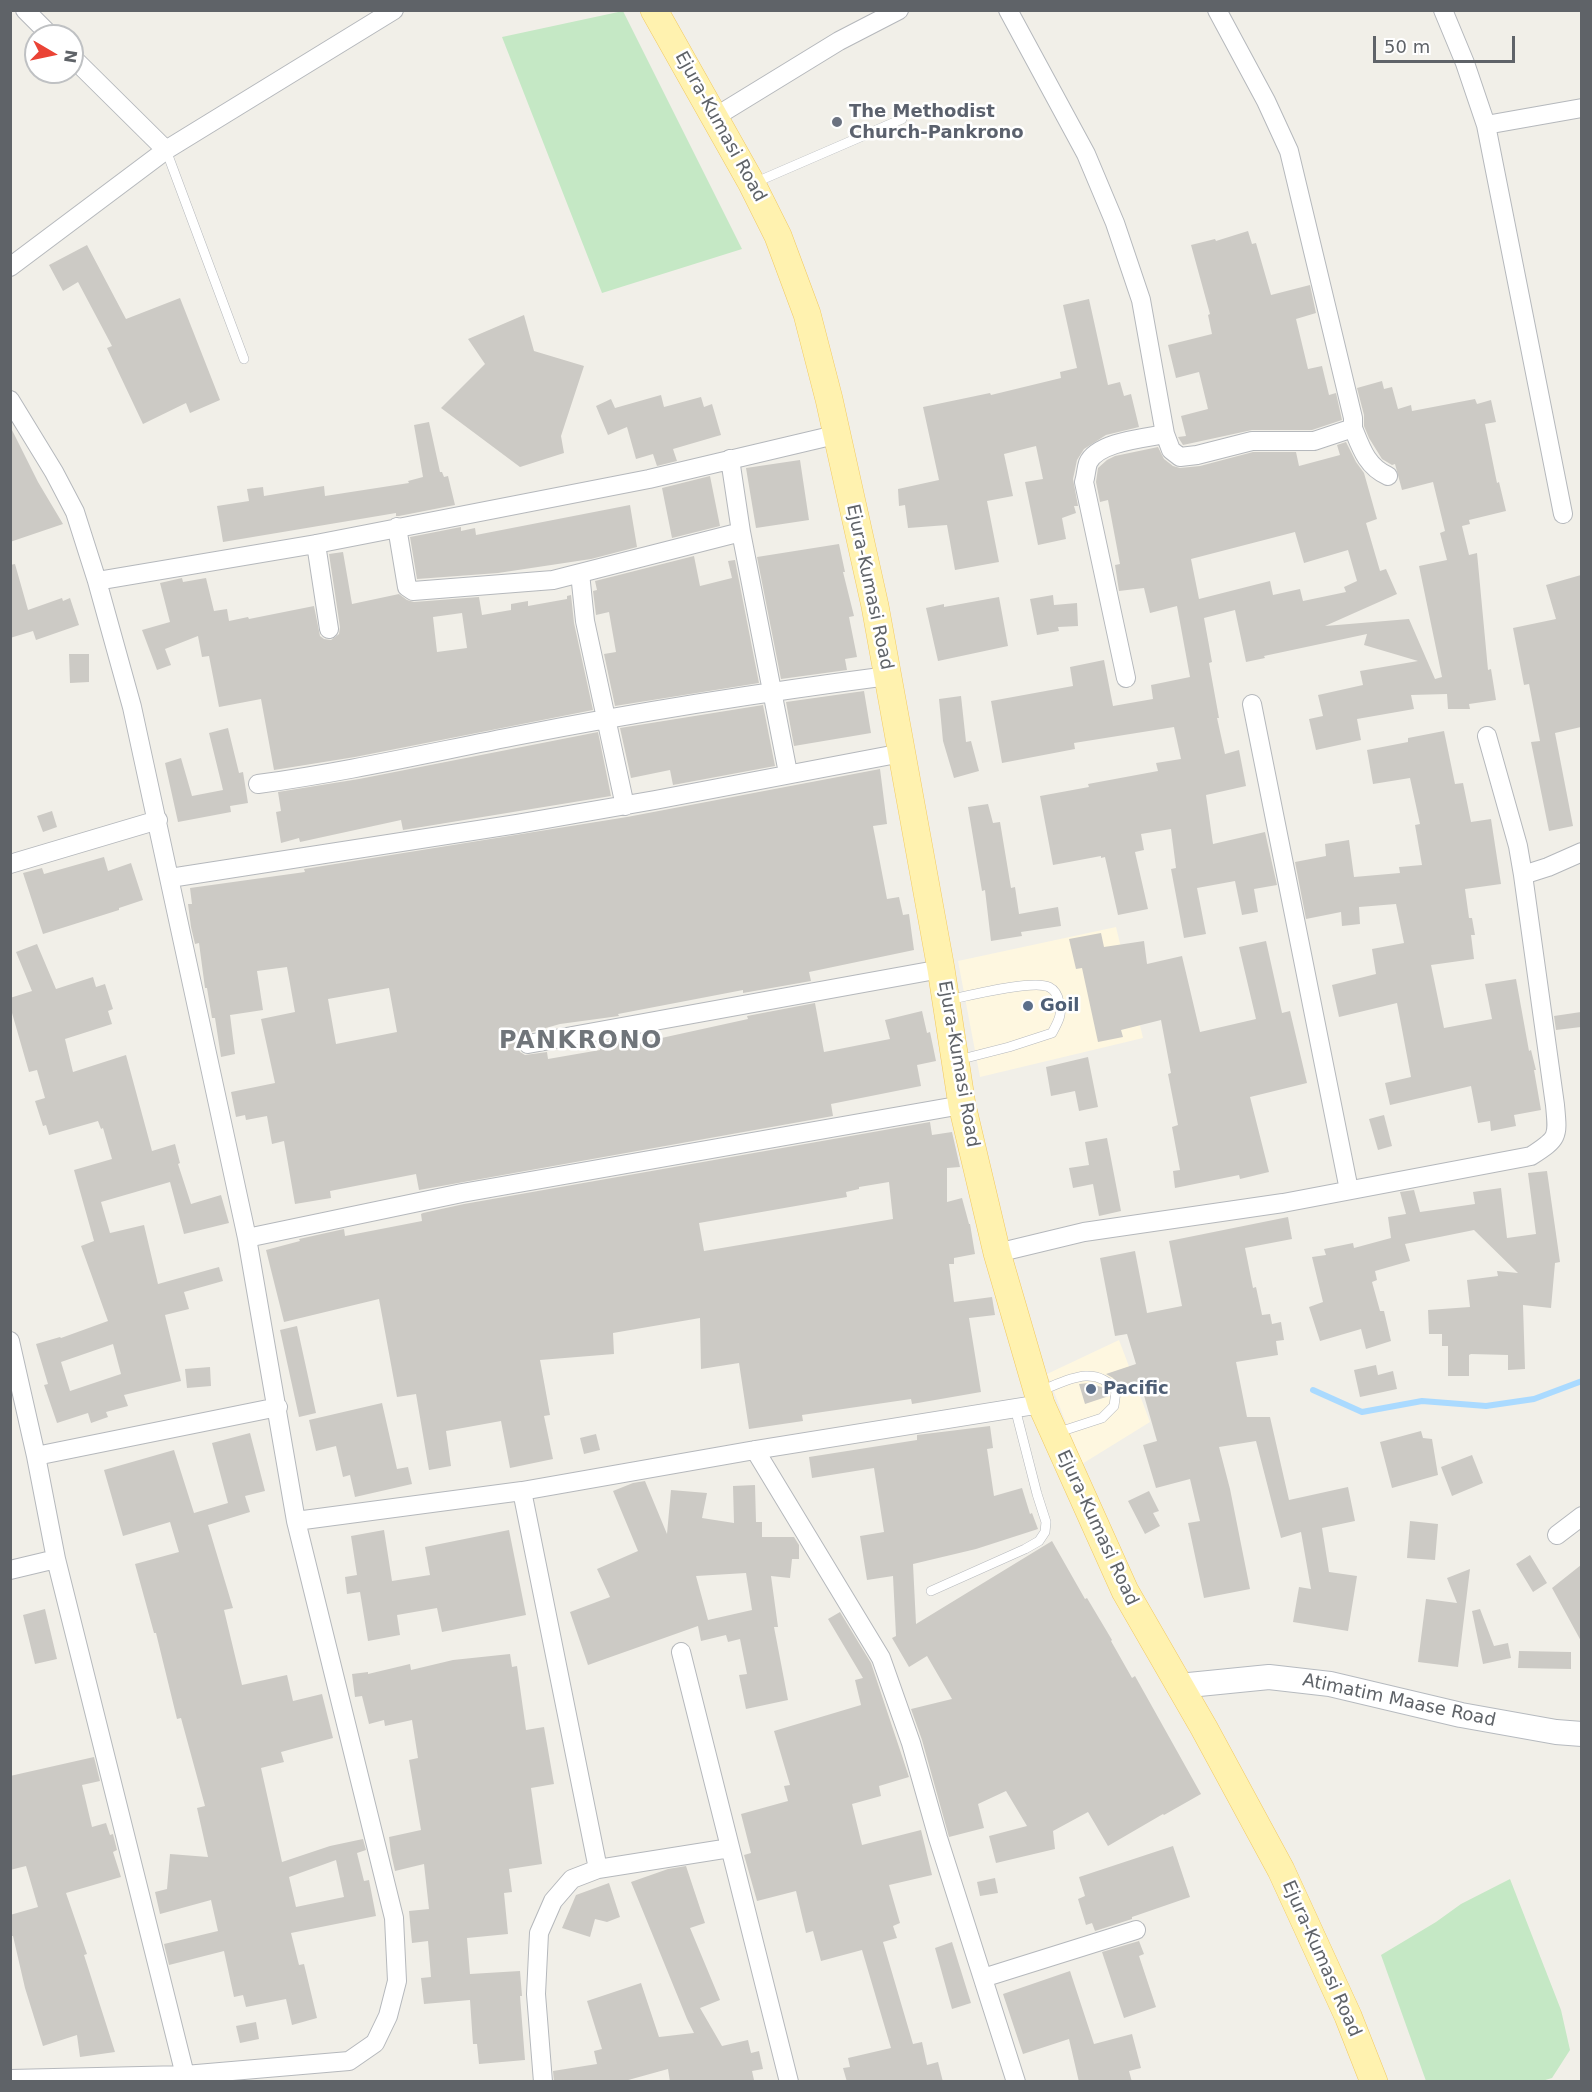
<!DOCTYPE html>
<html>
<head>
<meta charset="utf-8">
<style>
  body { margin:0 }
  #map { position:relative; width:1592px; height:2092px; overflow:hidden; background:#f1efe8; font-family:"DejaVu Sans",sans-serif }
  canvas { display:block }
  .frame { position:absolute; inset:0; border:12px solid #5f6368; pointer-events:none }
  .north { position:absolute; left:24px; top:24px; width:60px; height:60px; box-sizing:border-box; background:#fff; border:2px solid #bfc1c3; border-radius:50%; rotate:99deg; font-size:16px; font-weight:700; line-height:24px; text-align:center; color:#5f6368 }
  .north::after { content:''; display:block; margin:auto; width:21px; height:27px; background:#ea4335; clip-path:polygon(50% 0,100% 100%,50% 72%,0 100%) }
  .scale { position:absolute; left:1373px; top:36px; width:142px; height:27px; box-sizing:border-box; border:3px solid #5f6368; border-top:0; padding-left:8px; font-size:18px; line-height:21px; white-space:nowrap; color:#5f6368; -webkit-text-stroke:4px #fff; paint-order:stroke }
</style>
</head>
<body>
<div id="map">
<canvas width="1592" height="2092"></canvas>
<div class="frame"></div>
<div class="north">N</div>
<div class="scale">50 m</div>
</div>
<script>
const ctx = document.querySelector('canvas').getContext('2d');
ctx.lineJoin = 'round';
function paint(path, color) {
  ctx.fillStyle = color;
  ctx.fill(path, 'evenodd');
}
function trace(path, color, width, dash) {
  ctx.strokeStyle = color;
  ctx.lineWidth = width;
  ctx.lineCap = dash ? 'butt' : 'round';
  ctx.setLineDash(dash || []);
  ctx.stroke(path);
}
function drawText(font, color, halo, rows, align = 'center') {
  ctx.font = font + ' "DejaVu Sans",sans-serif';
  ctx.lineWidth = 5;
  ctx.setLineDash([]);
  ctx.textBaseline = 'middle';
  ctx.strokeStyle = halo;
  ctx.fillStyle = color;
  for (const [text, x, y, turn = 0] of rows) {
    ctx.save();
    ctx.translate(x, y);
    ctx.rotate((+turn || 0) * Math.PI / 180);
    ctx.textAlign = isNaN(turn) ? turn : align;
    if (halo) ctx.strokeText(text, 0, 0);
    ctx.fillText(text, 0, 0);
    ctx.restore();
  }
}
const commercial = new Path2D(`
  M1116 927 1143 1038 980 1077 958 961Z
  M1119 1340 1150 1422 1082 1464 1047 1374Z`);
const green = new Path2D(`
  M623 11 742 249 602 293 502 37Z
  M1510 1879 1561 2010 1570 2050 1552 2078 1542 2081H1426L1381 1955 1436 1922 1461 1904Z`);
const stream = new Path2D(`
  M1313 1390 1362 1412 1422 1401 1486 1406 1534 1399 1582 1381`);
const building = new Path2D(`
  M1248 231 1252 244 1256 243 1271 295 1310 285 1316 313 1296 319 1308 369 1322 366 1329 395 1336 393 1342 420 1312 430H1252L1183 445 1178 437 1186 436 1181 416 1208 409 1199 372 1176 378 1168 345 1212 334 1208 315 1210 314 1191 245 1215 239 1216 241Z
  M87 245 126 319 180 298 220 400 190 413 186 403 143 424 107 348 112 346 78 282 63 291 49 265Z
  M1089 299 1108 385 1120 382 1124 396 1131 394 1139 427 1106 435 1084 449 1077 460 1073 479 1078 506H1074L1076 513 1062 518 1066 539 1038 545 1025 482 1043 479 1036 446 1004 454 1013 496 987 501 999 562 955 570 947 525 908 528 905 505 899 506 898 489 939 480 923 407 990 393 991 395 1061 378 1060 372 1077 368 1063 305Z
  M524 315 534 351 584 366 561 436 564 453 520 467 441 408 485 364 468 339Z
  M1382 381 1384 389 1392 387 1398 409 1411 405 1412 411 1475 399 1477 404 1491 400 1496 422 1485 424 1497 483 1499 482 1506 511 1469 520 1470 524 1462 526 1469 555 1477 553 1488 670 1491 669 1496 700 1469 704 1470 709H1448L1447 694 1411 695 1414 709 1357 719 1361 740 1316 750 1309 719 1323 716 1318 695 1363 685 1360 671 1418 661 1364 645 1367 634 1264 656 1265 658 1246 662 1235 610 1204 618 1212 662 1209 663 1219 718H1217L1225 754 1239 750 1246 786 1206 795 1213 844 1265 832 1277 885 1254 889 1258 912 1242 915 1235 881 1197 888 1206 934 1184 938 1171 869 1176 868 1171 829 1141 834 1144 850 1135 852 1148 909 1118 915 1105 857 1101 858V856L1053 865 1040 796 1089 787 1088 784 1158 771 1156 763 1181 759 1174 727 1074 743 1075 749 1002 763 991 701 1073 686 1070 667 1104 660 1113 706 1153 699 1151 685 1190 677 1177 606 1150 613 1144 588 1119 591 1115 565 1120 564 1108 500 1100 502 1096 482 1098 468 1107 460 1115 456 1158 447 1164 459 1173 466 1180 468 1200 466 1253 452H1296L1299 466 1340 455 1337 445 1346 442 1356 462 1364 473 1377 519 1366 523 1380 571 1386 569 1397 594 1325 626 1409 619 1435 679 1442 677 1419 566 1447 560 1440 533 1445 531 1433 482 1402 490 1395 464 1392 465 1382 459 1369 438 1364 426V415L1357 388ZM1295 532 1304 563 1348 550 1357 581 1344 587 1346 592 1303 601 1300 589 1273 595 1270 581 1199 599 1191 559Z
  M661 395 664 407 701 397 704 407 712 404 721 435 673 449 677 461 657 466 653 454 636 459 627 427 608 435 596 406 611 399 615 408Z
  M429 422 440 472H442L444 477 448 476 455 505 399 516H396V513L223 542 217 506 249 501 247 489 263 487 264 496 324 486 325 496 409 483 408 481 423 477 414 425Z
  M10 426 38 482 63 524 10 542Z
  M800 460 809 520 756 528 746 468Z
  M710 476 720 526 672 538 662 488Z
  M630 505 637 547 591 559 498 573 417 579 410 537 461 527V531L475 528 476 535Z
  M839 544 845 572H843L854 616 849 617 857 657 845 659 847 670 781 679 757 557Z
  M343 552 352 604 399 594 407 600 414 602 479 597 482 615 511 610V604L528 601V606L567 599V596L571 595 574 623 593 710 355 757 274 770 261 699 219 707 209 656 202 657 198 636 165 649 171 665 157 670 142 630 170 622 160 583 182 578 183 582 206 578 214 611 227 609 229 621 248 617 249 619 314 606 320 636 324 639 331 640 339 634 340 627 329 554ZM462 613 467 648 437 652 433 617Z
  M694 556 700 586 732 578 728 561 735 560 759 683 615 706 604 654 616 652 609 612 596 615 593 591 597 590 595 581Z
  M15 564 28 610 62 598 63 601 70 598 79 625 36 640 33 631 10 638V565Z
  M1581 575V727L1555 733 1573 826 1549 831 1531 742 1540 741 1529 684 1524 685 1513 628 1556 619 1546 585Z
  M1053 595 1054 605 1077 603 1078 626 1058 627 1059 631 1037 635 1030 599Z
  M999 597 1008 646 938 661 926 608 944 604V607Z
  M69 654H89V682L70 683Z
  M864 691 871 733 794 746 786 702Z
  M961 696 966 742 971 741 979 771 954 778 943 741 939 699Z
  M763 705 775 766 673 785 670 770 631 778 620 728Z
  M228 728 239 773 243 772 248 803 230 806 231 812 178 822 165 763 181 758 192 796 223 790 209 733Z
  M1444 731 1455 784 1463 783 1471 822 1491 819 1501 884 1465 889 1469 918H1472L1475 935H1471L1474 959 1431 965 1444 1028 1492 1019 1485 984 1516 979 1529 1051 1531 1050 1536 1070H1534L1541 1110 1514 1115 1516 1126 1491 1131 1490 1121 1478 1123 1471 1086 1390 1105 1385 1083 1411 1077 1397 1003 1339 1017 1332 985 1376 974 1372 949 1404 943 1396 904 1359 907 1360 924 1342 926 1341 912 1306 919 1295 862 1326 856 1325 844 1349 840 1354 877 1400 873 1399 867 1422 865 1415 825 1420 824 1410 778 1373 784 1367 750 1408 742V738Z
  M598 732 611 796 403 830 401 820 300 842 299 838 281 843 276 812 281 811 278 792 359 779Z
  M880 769 887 824 873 826 887 899 899 897 903 915 909 914 914 950 809 972 811 981 743 993V990L618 1014 619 1016 560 1024 521 1035 517 1045 520 1052 525 1055 547 1052 548 1059 600 1050 599 1043 623 1038 625 1046 748 1019 747 1016 815 1003 824 1052 890 1039 885 1020 922 1011 927 1033 930 1032 936 1061 917 1065 921 1086 831 1104 833 1116 419 1190 416 1174 330 1191 331 1198 295 1204 284 1141 272 1144 267 1116 246 1120 245 1115 236 1117 231 1092 275 1083 261 1019 295 1012 287 967 257 971 263 1010 230 1015 235 1054 221 1057 215 1018H212L207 988H205L199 943 195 944 191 927 188 904H192L190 888 305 872 304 869 627 817ZM389 988 397 1032 336 1044 328 999Z
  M988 804 993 823 1000 822 1011 888 1015 887 1019 914 1058 907 1061 926 1021 932 1022 936 991 941 985 890 982 891 968 807Z
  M52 811 57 827 43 832 37 816Z
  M104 857 108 871 131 863 143 900 119 908V910L43 934 23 873 42 868 44 874Z
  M1101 933 1104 947 1144 941 1147 964 1182 956 1200 1032 1256 1019 1239 947 1266 941 1282 1013 1290 1011 1307 1083 1250 1097 1269 1172 1240 1179 1239 1175 1175 1188 1173 1171 1180 1170 1172 1127 1178 1125 1168 1074 1171 1073 1161 1020 1121 1030 1123 1037 1098 1042 1082 968 1076 969 1069 939Z
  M37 944 56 989 93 977 96 987 105 984 113 1009 108 1011 112 1024 65 1039 73 1072 126 1055 152 1151 175 1144 180 1163 178 1164 191 1204 221 1195 229 1223 184 1234 170 1182 101 1202 110 1233 144 1225 158 1284 219 1267 223 1281 184 1292 189 1309 165 1315 181 1381 124 1395 128 1406 106 1412 108 1417 91 1423 88 1413 57 1423 44 1385 48 1384 36 1344 60 1337 61 1338 108 1321 81 1246 94 1241 74 1170 112 1159 103 1128 101 1129 98 1121 49 1135 46 1125 43 1126 35 1101 45 1098 37 1070 29 1072 10 1006V998L32 991 16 952ZM113 1344 121 1374 70 1391 61 1362Z
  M1581 1012V1027L1556 1030 1554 1016Z
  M1088 1057 1098 1107 1079 1111 1075 1091 1051 1096 1046 1067Z
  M1384 1115 1392 1146 1378 1150 1369 1119Z
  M930 1122 932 1135 952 1132 960 1167 947 1168V1202L962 1198 969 1224H970L975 1254 954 1258V1264H949L954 1302 992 1297 995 1315 969 1318 981 1392 912 1404 911 1399 802 1415 803 1421 749 1429 739 1363 701 1369 700 1318 613 1333 614 1354 540 1360 550 1415 544 1416 553 1459 510 1468 501 1421 446 1431 451 1466 429 1470 416 1394 397 1397 379 1299 284 1322 266 1250 300 1241 299 1239 344 1229 345 1236 422 1221 421 1214 423 1213 464 1204ZM889 1182 893 1219 704 1251 699 1223 847 1197 846 1192 859 1189V1187Z
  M1107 1138 1121 1211 1099 1216 1093 1184 1073 1188 1069 1168 1089 1165 1085 1142Z
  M1547 1171 1560 1262 1555 1263 1551 1308 1523 1305 1525 1369 1508 1370V1355L1471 1354 1469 1355V1376H1448V1346H1442V1334H1429L1428 1310 1470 1307 1467 1280 1498 1276 1497 1271 1518 1273 1474 1230 1405 1244 1410 1261 1375 1271 1377 1280 1372 1282 1380 1311H1384L1391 1341 1366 1349 1361 1329 1320 1341 1309 1307 1323 1302 1312 1257 1326 1255 1324 1249 1353 1243 1354 1248 1391 1238 1388 1217 1406 1214 1400 1192 1414 1190 1420 1212 1475 1204 1473 1192 1501 1188 1507 1238 1536 1234 1528 1173Z
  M1288 1217 1292 1239 1245 1248 1253 1288 1256 1287 1262 1315 1270 1314 1272 1324 1281 1322 1284 1340 1276 1341 1278 1355 1236 1362 1247 1417H1270L1289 1500 1348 1487 1355 1521 1322 1528 1329 1572 1357 1576 1348 1631 1293 1622 1299 1587 1311 1589 1301 1532 1281 1538 1256 1441 1219 1447 1230 1489 1250 1589 1204 1598 1188 1523 1200 1521 1190 1479 1156 1488 1143 1445 1157 1441 1141 1385 1123 1391 1113 1378 1106 1374 1136 1364 1127 1334 1115 1336 1100 1258 1135 1251 1147 1313 1182 1306 1169 1241Z
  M297 1326 316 1413 299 1417 280 1330Z
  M1376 1365 1378 1375 1393 1371 1397 1389 1360 1397 1354 1370Z
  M210 1367 211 1386 187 1388 185 1369Z
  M1089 1383 1104 1388 1109 1393V1396L1085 1404 1079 1384Z
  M382 1403 397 1469 408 1467 412 1484 355 1497 350 1475 343 1477 336 1446 316 1451 309 1420Z
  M990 1426 993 1448 987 1449 994 1496 1022 1488 1030 1514 1032 1513 1038 1529 976 1549 913 1564 916 1624 1052 1541 1085 1599 1087 1598 1112 1640 1111 1641 1132 1678 1135 1676 1201 1794 1164 1815 1163 1814 1108 1846 1088 1812 1053 1831 1055 1849 996 1863 989 1836 1027 1826 1006 1791 978 1804 984 1828 949 1837 922 1740 911 1709 952 1699 927 1656 909 1667 892 1638 896 1636 893 1576 867 1580 860 1536 884 1532 874 1468 812 1478 809 1457 917 1440V1435Z
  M1421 1431 1423 1438 1432 1439 1438 1475 1392 1488 1380 1442Z
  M250 1433 265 1491 245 1496 250 1512 208 1525 233 1608 224 1610 242 1685 287 1675 293 1701 322 1694 333 1738 281 1752 284 1762 261 1768 282 1862 330 1846 363 1839 366 1850 357 1853 364 1881 369 1880 376 1916 291 1933 299 1965 304 1964 317 2018 292 2025 286 1999 246 2007 243 1995 234 1997 224 1951 169 1965 164 1944 218 1931 211 1900 160 1914 155 1892 167 1889 170 1854 208 1857 197 1808 205 1806 181 1718 177 1719 156 1633H154L135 1564 179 1552 170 1522 123 1536 104 1470 174 1450 194 1513 228 1503 212 1443ZM336 1860 344 1897 296 1907 289 1877Z
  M596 1434 600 1450 584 1454 580 1438Z
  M1472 1455 1483 1483 1452 1496 1441 1467Z
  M645 1481 667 1534 671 1490 707 1493 702 1518 734 1523 733 1486 755 1485 756 1522H762V1537H794L799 1545V1559H792L790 1578 771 1576 778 1627H774L788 1700 746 1709 739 1675 747 1674 740 1639 728 1642 726 1635 701 1641 698 1626 588 1665 570 1612 610 1597 597 1569 638 1551 613 1491 633 1483ZM746 1573 752 1610 708 1620 696 1576Z
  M1149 1491 1159 1511 1153 1513 1160 1526 1145 1534 1128 1501Z
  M1410 1521 1438 1524 1435 1560 1407 1558Z
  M384 1530 392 1581 430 1575 425 1547 509 1530 526 1615 442 1632 437 1608 397 1615 400 1635 368 1641 360 1592 347 1594 345 1577 357 1575 351 1536Z
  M1530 1555 1547 1583 1533 1592 1516 1564Z
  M1581 1565V1641L1552 1588Z
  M1470 1569 1458 1667 1418 1662 1426 1599 1457 1603 1447 1578Z
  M45 1609 57 1659 35 1664 23 1615Z
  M1480 1609 1494 1646 1508 1643 1511 1658 1483 1664 1472 1611Z
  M840 1612 871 1663 909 1777 879 1786 881 1796 852 1804 862 1845 921 1830 932 1875 889 1885 900 1923 893 1926 897 1938 883 1942 913 2044 922 2042 927 2065 938 2062 943 2082H847L843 2068 850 2067 848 2058 891 2048 862 1950 821 1961 813 1931 806 1933 796 1891 757 1901 744 1855 751 1853 741 1814 788 1801 784 1786 790 1785 774 1731 861 1705 855 1680 863 1678 828 1619Z
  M1519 1651 1571 1652V1669L1518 1668Z
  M510 1654 512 1667 517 1666 526 1730 544 1727 554 1784 531 1788 542 1864 509 1869 512 1892 504 1893 508 1934 467 1938 470 1974 520 1971 522 1996H520L525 2060 479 2064 477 2044H473L470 2000 424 2004 421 1978 431 1977 428 1941 412 1943 409 1911 429 1909 424 1864 395 1871 391 1853 389 1837 421 1830 409 1760 418 1758 412 1720 385 1726 384 1720 369 1724 362 1696 355 1697 352 1674 368 1672V1674L410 1664 411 1670 453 1660Z
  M94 1757 100 1781 82 1785 92 1827 106 1823 110 1835 113 1834 117 1850 113 1852 121 1877 66 1893 87 1954 84 1955 115 2052 80 2057 77 2035 43 2046 25 1988 13 1936H10V1915L38 1907 26 1866 10 1870V1776Z
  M1173 1846 1190 1897 1132 1917V1919L1095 1931 1092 1923 1086 1925 1078 1899 1085 1896 1079 1877Z
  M686 1866 705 1923 690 1928 720 2000 700 2008 722 2046 748 2040 751 2053 759 2051 763 2069 752 2071 754 2080 746 2082H670L668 2069 621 2082H554L553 2071 597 2064 594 2051 602 2049 587 2001 641 1983 659 2037 694 2033 687 2019 631 1882 668 1869Z
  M995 1878 998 1893 980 1896 977 1882Z
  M609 1883 620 1917 607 1922 595 1919 590 1937 562 1928 576 1895Z
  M1139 1941 1144 1954 1139 1956 1156 2007 1124 2018 1102 1952Z
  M952 1942 971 2003 952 2009 935 1948Z
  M1070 1971 1094 2044 1132 2034 1141 2068 1129 2071 1132 2082H1079L1069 2039 1023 2054 1003 1994Z
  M256 2022 259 2039 240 2043 236 2026Z`);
const lane = new Path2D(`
  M166 150 244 359
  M754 183 902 119
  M948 1000C968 996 1033 979 1049 987 1055 990 1058 996 1059 1002 1063 1014 1058 1022 1052 1033L1009 1047 958 1060
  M1040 1391C1066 1381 1095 1363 1116 1391L1114 1406 1102 1418 1056 1433
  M931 1591 1025 1549 1039 1541 1045 1532 1046 1522 1037 1494 1015 1408`);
const street = new Path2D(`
  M25 10 51 36
  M1008 10 1086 154 1115 223 1141 300 1165 434 1171 450 1180 457 1197 455 1252 441H1314L1353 428V418L1289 151 1266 101 1217 10
  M1443 10 1465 63 1486 125 1563 514
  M72 57 166 150
  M715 117 839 41 899 10
  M1486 125 1582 108
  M10 267 166 150 394 10
  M10 400 54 472 75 512 97 581 132 707 247 1238 296 1521 394 1918 397 1981 388 2016 375 2043 349 2061 185 2075 10 2079
  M1353 428C1361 448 1367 467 1388 476
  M397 527 407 587 413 591 553 580 741 532 730 459
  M741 532 788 773
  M316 544 329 629
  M580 573 585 621 625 806
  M97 581 316 544 649 479 835 435
  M1126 678 1084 482C1086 476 1086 469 1088 463 1097 442 1145 438 1165 434
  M1252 704 1349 1190
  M1487 736 1518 846 1523 875
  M258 784C347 772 433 752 521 735 643 711 765 692 888 676
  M10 864 158 820
  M170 878 517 824 655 800 902 753
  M528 1044 941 969
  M247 1238 462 1193 962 1105
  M997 1253 1084 1232 1283 1203 1531 1156C1559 1138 1558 1137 1555 1105L1523 875 1548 867 1582 852
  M10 1341 36 1456 56 1559 185 2075
  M755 1450 881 1658 911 1743 938 1838 1016 2082
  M36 1456 278 1407
  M522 1491 598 1869
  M296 1521 522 1491 755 1450 1041 1404
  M1557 1535 1582 1516
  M10 1570 56 1559
  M681 1652 789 2082
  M983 1978 1136 1930
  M543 2082 536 1994 539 1933 553 1901 572 1879 598 1869 730 1848`);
const secondary = new Path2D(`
  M1179 1686 1269 1677 1330 1684 1461 1715 1556 1732 1582 1734`);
const primary = new Path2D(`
  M654 10 752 184 778 236 807 314 829 399 875 606 941 969 962 1105 997 1253 1041 1404 1125 1591 1204 1728 1281 1870 1348 2016 1374 2082`);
const markers = [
  [837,122,6,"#6b7280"],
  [1028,1006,6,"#5c6f8a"],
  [1091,1389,6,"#5c6f8a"]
];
const worshipNames = [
  ["The Methodist",849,112],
  ["Church-Pankrono",849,133]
];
const streetNames = [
  ["Ejura-Kumasi Road",720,127,61],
  ["Ejura-Kumasi Road",869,587,78],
  ["Ejura-Kumasi Road",958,1064,80],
  ["Ejura-Kumasi Road",1097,1528,65],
  ["Atimatim Maase Road",1399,1701,12],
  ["Ejura-Kumasi Road",1321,1959,66]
];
const serviceNames = [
  ["Goil",1040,1006],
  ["Pacific",1103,1389]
];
const districtNames = [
  ["PANKRONO",581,1042]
];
paint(commercial, '#fef7e0');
paint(green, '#c5e8c5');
trace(stream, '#aadaff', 6);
paint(building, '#cccac5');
trace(lane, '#b5b8bc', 10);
trace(street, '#b5b8bc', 20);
trace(secondary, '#b6babf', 26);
trace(primary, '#f2c960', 28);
trace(lane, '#fff', 9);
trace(street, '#fff', 18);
trace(secondary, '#fff', 24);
trace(primary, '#fff2af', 27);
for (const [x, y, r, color] of markers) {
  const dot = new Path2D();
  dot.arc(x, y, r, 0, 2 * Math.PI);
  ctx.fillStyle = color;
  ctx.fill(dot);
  trace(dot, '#fff', 2);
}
drawText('bold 18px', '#5b616d', '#fff', worshipNames, 'left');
drawText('18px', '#5f6368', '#fff', streetNames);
drawText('bold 18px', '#4e5e75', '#fff', serviceNames, 'left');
ctx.letterSpacing = '1.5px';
drawText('bold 24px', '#70757a', '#fff', districtNames);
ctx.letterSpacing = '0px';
</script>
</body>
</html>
